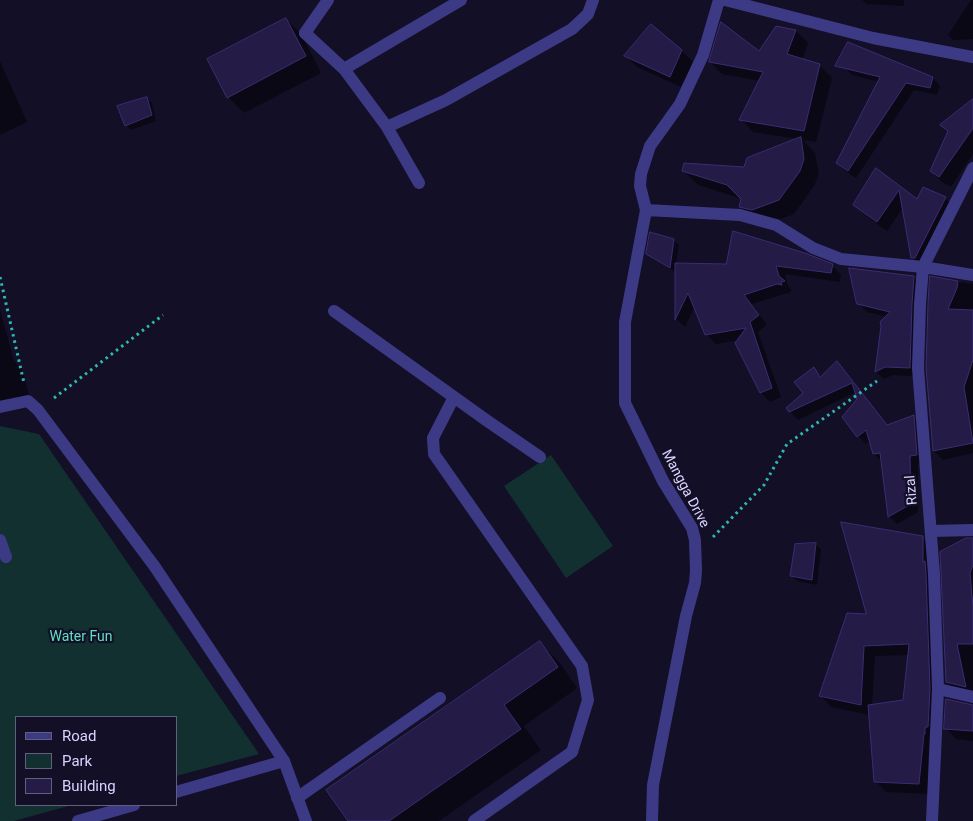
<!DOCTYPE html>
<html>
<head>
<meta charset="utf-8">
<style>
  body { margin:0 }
  #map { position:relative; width:973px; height:821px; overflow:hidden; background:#130f26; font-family:Roboto,sans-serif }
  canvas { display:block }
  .legend { position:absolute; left:15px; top:716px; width:162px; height:90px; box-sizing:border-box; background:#130f26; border:1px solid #625e7d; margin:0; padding:6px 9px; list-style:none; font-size:15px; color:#d9d4ff }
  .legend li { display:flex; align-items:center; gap:10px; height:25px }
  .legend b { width:25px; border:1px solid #625e7d }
</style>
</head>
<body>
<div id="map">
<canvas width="973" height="821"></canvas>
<ul class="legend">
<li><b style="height:6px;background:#3d3a85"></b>Road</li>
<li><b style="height:14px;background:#12302f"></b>Park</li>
<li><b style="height:14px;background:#241b47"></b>Building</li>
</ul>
</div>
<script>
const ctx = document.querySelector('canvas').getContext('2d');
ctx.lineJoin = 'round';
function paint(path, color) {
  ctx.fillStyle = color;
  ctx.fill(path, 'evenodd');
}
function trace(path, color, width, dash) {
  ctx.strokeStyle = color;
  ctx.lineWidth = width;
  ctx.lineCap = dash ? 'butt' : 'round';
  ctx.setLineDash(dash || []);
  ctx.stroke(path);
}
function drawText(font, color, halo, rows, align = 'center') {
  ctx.font = font + ' Roboto,sans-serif';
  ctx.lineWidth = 4.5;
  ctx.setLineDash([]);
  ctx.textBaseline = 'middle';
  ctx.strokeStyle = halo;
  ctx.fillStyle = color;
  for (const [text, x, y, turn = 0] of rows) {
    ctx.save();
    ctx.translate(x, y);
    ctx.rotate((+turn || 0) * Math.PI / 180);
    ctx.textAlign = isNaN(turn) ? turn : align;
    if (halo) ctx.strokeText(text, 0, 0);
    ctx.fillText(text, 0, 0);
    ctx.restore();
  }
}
const green = new Path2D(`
  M0 426 39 434 259 754 176 776V717H16V805H72L14 821H0Z
  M551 455 613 546 566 578 504 486Z`);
const shadow = new Path2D(`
  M862 0H904V6L867 4Z
  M971 0H973V39L953 40 948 35Z
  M286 19 302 35 321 73 244 113 228 97Z
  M651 26 682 51 693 62 681 87 637 67 626 56Z
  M777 27 796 31 808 43 802 60 820 66 832 78 816 142 803 140 815 153 819 174 814 186 794 214 767 224 755 221 740 206 742 199 698 185 684 171 745 169 797 139 753 132 741 119 760 81 722 74 710 62 760 52Z
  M0 61 27 122 0 135Z
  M844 67 933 78 940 86 937 95 914 90 856 178 845 171 837 163 879 82 852 75Z
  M146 98 152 103 156 121 131 130 126 125Z
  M973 112V126L952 156 950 162 973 130V154L951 187 942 182 931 171 949 132Z
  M876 170 918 201 945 198 955 208 922 267 912 257 903 208 887 231 865 215 855 205Z
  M673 240 679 245 676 264 832 265 841 275 840 282 785 274 788 286 792 291 789 292 790 294 787 293 752 304 767 325 758 332 781 397 770 402 761 393 739 340 716 344 706 334 695 306 685 327 676 319 677 273 653 259 647 253Z
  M914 278 922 286 918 376 893 375 884 379 876 372 882 326 887 317 867 312 858 303Z
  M932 278 973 284V453L943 460 934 451Z
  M0 310 14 361 22 369 31 402 0 411Z
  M837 363 845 371 888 426 913 416 921 424 924 462 918 464V512L897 524 889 516 882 462 874 454 870 441 866 444 858 436V399L856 392 798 420 790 411 804 393 813 369 822 377Z
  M922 538 933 548 938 737 929 794 886 792 875 781 870 715 831 707 821 696 867 615ZM909 655 904 701 872 706 875 656Z
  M973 543V696L958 692 947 682Z
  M816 544 821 550 817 585 797 581 792 576 796 545Z
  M540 643 560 663 577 688 524 726 541 750 439 821H349Z
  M973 706V741L956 739 946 728Z`);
const building = new Path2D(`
  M286 18 306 56 227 98 207 59Z
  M721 22 759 51 776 26 796 30 787 54 820 64 804 131 739 120 763 72 709 62Z
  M651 24 682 50 670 77 624 56Z
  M848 42 933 77 930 88 906 83 848 171 836 163 880 77 835 66Z
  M147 97 152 115 125 126 117 106Z
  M973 99V128L939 177 930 171 948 131 940 125Z
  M801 137 804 159 800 171 779 200 752 210 739 207 741 199 727 185 682 171 684 163 744 167 747 158Z
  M876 168 917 199 923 187 946 197 915 258H911L899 190 877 222 853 205Z
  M733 231 805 253 833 264 831 273 776 266 779 276 785 281 781 282 782 285 777 284 744 295 759 315 750 322 772 388 760 393 735 343 746 328 705 335 688 293 675 320V263L726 264Z
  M650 232 674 239 670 268 646 254Z
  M849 268 914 276 912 304 910 368 885 367 875 372 881 326 880 322 890 312 857 304Z
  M930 276 958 281 957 288 948 309 973 310V360L964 387 973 443 933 451 926 368 928 304Z
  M837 361 887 425 914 415 917 455 910 456 911 504 888 517 880 453 873 454 866 430 857 437 842 417 857 399 852 383 789 412 786 408 803 393 794 382 814 367 820 377Z
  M841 522 923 536V562L925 561 926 574 930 689 928 727H925V734H924L919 784 874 782 868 705 903 700 909 644 864 646 861 705 819 696 847 613 866 614Z
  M966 538H973V565L970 573 973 607V644H957L966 687 946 682 940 552Z
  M816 543 812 580 790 576 795 544Z
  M540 641 558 667 504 705 521 729 389 821H348L326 790Z
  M946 699 973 705V731L944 729Z`);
const path = new Path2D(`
  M0 277 24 383
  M54 398 163 315
  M713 537 764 485 787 444 877 381`);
const lane = new Path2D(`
  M305 33 328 0
  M344 69 461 0
  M334 311 486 420 540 457
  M454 397 433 438 434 454 582 666 588 700 572 752 474 821
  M931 531 973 530
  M0 540 6 557
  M938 689 973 697
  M284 761 306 821
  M297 798 440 698`);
const street = new Path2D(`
  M725 0 873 38 973 57
  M305 33 344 69 387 127 419 183
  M387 127 446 100 572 29 588 14 593 0
  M646 210 740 215 776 225 813 248 841 259 923 267 973 275
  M0 407 28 401 38 410 155 567 284 761 176 792
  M78 821 134 805
  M652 821 653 785 686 616 695 583 696 571 695 540 692 528 663 481 625 403V322L646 210 640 186 641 174 650 146 680 104 703 55 719 0
  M932 821 938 689 934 574 918 368 920 304 923 267 973 168`);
const streetNames = [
  ["Mangga Drive",685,489,62],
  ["Rizal",912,490,-95]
];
const parkNames = [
  ["Water Fun",81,637]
];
paint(green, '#12302f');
paint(shadow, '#0007');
paint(building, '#241b47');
trace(building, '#3b2d73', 1);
trace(path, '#2fb8b0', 3, [2.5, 4]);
trace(lane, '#3d3a85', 12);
trace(street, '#3d3a85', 12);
drawText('14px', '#d9d4ff', '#130f26', streetNames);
drawText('14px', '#5fe0c0', '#130f26', parkNames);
</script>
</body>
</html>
